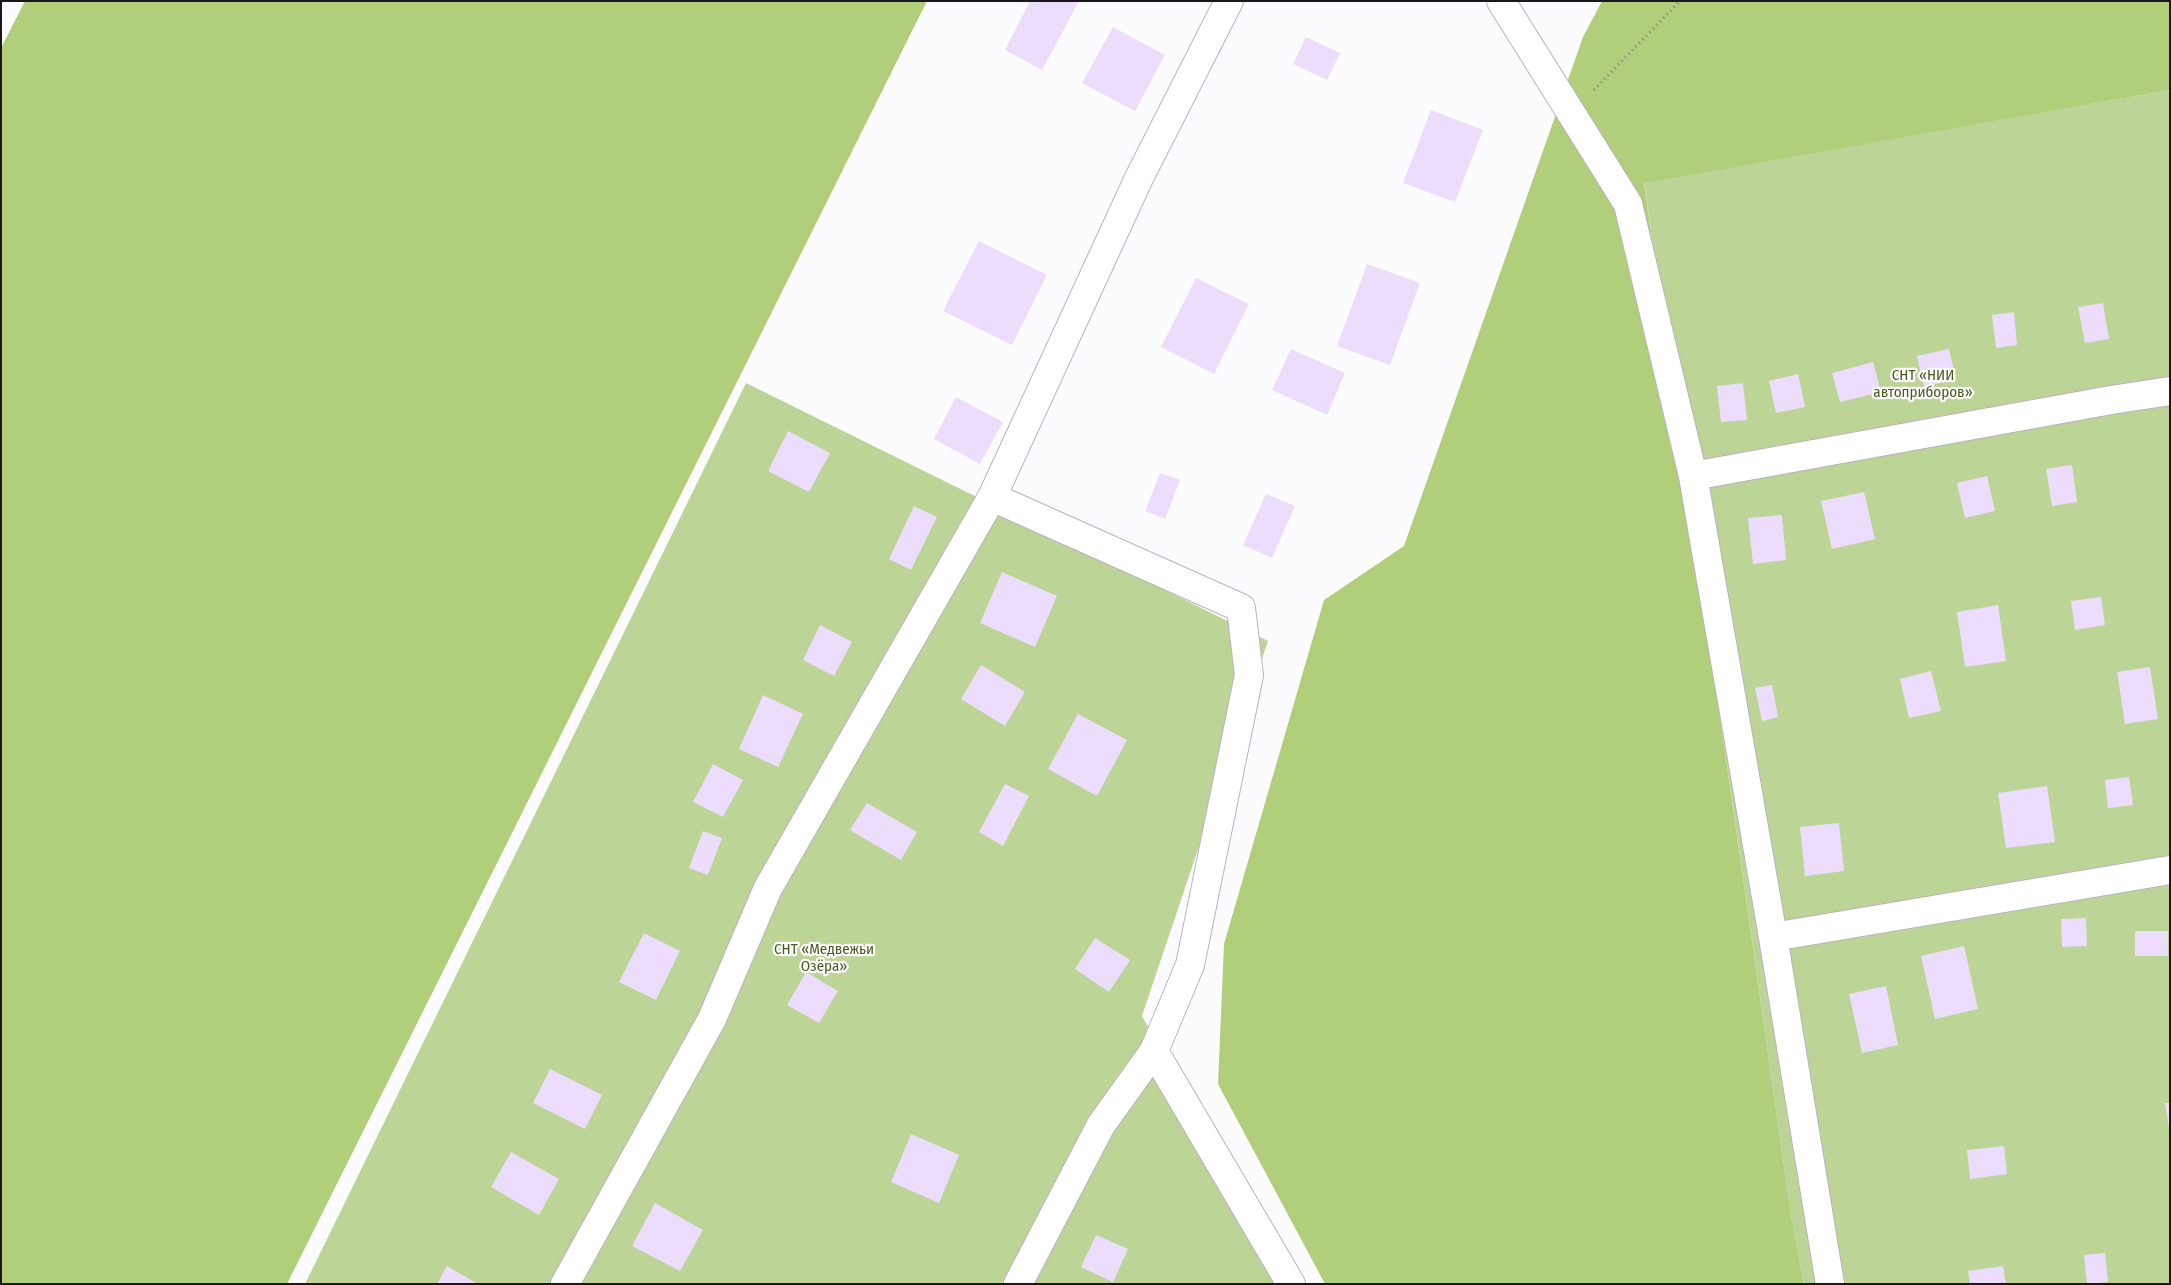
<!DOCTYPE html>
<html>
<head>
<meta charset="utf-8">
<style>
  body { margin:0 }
  #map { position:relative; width:2171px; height:1285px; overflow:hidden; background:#fcfbfd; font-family:"Fira Sans Condensed",sans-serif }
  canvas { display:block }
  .frame { position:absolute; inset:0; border:2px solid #19171c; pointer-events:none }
</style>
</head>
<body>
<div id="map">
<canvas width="2171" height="1285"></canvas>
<div class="frame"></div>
</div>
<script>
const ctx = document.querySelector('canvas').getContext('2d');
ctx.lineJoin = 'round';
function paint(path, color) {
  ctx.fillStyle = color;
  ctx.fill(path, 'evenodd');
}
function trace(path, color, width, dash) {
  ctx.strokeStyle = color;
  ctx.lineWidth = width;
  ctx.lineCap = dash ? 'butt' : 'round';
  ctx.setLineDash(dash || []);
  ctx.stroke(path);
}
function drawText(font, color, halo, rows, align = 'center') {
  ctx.font = font + ' "Fira Sans Condensed",sans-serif';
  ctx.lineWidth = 4.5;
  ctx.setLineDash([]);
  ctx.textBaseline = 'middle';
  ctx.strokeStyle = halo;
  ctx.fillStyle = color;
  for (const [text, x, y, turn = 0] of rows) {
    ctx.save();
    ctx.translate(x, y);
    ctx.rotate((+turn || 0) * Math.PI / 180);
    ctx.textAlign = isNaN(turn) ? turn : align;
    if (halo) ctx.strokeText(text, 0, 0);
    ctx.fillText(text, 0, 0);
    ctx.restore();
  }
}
const green = new Path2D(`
  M2170 90V1284H1804L1791 1215 1644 182Z
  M746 383 1268 641 1142 1016 1293 1284H305Z`);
const forest = new Path2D(`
  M25 1H927L287 1284H1V48Z
  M1602 1H2170V90L1644 183 1791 1215 1804 1284H1325L1218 1084 1224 944 1324 600 1404 546 1583 37Z`);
const building = new Path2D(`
  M1030 1H1079L1042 70 1005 50Z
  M1113 27 1165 55 1135 111 1082 83Z
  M1306 37 1340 53 1327 80 1293 64Z
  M1431 110 1483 130 1455 202 1403 183Z
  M979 241 1047 275 1012 345 943 311Z
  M1367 264 1420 283 1390 365 1337 346Z
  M1196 278 1249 304 1214 374 1161 347Z
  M2103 303 2109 339 2085 343 2078 307Z
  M2014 312 2017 345 1996 348 1992 315Z
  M1291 349 1345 373 1327 415 1272 390Z
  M1949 349 1956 379 1924 387 1917 356Z
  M1873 362 1881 392 1840 402 1832 373Z
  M1798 374 1805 407 1776 413 1769 381Z
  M1743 383 1747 420 1721 422 1717 386Z
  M956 397 1003 422 980 464 934 439Z
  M788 431 830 453 809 492 768 471Z
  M2072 465 2077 502 2052 506 2046 469Z
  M1160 473 1180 480 1165 519 1145 511Z
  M1987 476 1995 511 1965 518 1957 483Z
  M1864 492 1875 539 1832 549 1821 501Z
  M1266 494 1295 506 1272 558 1243 545Z
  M914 506 937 517 911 570 889 559Z
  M1782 515 1786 560 1753 564 1748 518Z
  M1002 572 1057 596 1035 647 980 623Z
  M2101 597 2105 625 2075 630 2071 601Z
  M1998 605 2006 661 1965 667 1957 612Z
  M820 625 852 642 834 676 803 660Z
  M981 665 1025 692 1005 726 961 699Z
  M2150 667 2158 719 2125 724 2117 672Z
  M1931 671 1941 711 1909 718 1900 679Z
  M1772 685 1778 717 1762 721 1755 688Z
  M763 695 803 714 778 767 739 749Z
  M1078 714 1127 740 1097 796 1048 769Z
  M713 764 743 780 723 817 693 802Z
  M2129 777 2133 805 2108 808 2105 780Z
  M1005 784 1029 796 1003 846 979 832Z
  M2047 786 2055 842 2006 848 1998 793Z
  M867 803 917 832 901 860 850 830Z
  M1839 823 1844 871 1805 876 1800 827Z
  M703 831 722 838 708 875 689 868Z
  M2086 918 2087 946 2062 947 2061 919Z
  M2135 931H2168V956H2135Z
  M644 933 680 951 656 1000 619 982Z
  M1095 938 1130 960 1109 992 1075 969Z
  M1964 946 1978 1009 1935 1019 1921 956Z
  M806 972 838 991 819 1023 787 1005Z
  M1886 986 1898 1045 1862 1053 1849 994Z
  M550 1069 602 1095 585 1129 533 1103Z
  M2165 1103H2170V1127H2169Z
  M911 1134 959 1155 939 1203 891 1182Z
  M2004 1146 2007 1174 1970 1179 1967 1150Z
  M511 1152 559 1179 539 1215 491 1187Z
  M655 1203 703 1230 680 1271 632 1246Z
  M1096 1235 1128 1249 1113 1282 1081 1267Z
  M2105 1253 2108 1282 2087 1284 2084 1255Z
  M447 1266 478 1284H437Z
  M2003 1266 2006 1284H1970L1968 1271Z`);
const path = new Path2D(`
  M1594 90 1680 1`);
const minor = new Path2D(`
  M1501 1 1628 204 1693 476 1773 937 1830 1284
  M1693 476 2111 400 2170 391
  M992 497 1241 608 1249 675 1190 965 1154 1051 1291 1284
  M1773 937 2170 870
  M565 1284 712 1019 768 888 992 497 1139 178 1229 1
  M1018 1284 1101 1125 1154 1051`);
const parkNames = [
  ["СНТ «НИИ",1923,376],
  ["автоприборов»",1923,393],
  ["СНТ «Медвежьи",824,950],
  ["Озёра»",824,967]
];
paint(green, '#bdd497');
paint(forest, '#b1cf7b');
paint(building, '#ecddfd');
trace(minor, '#b9b3c0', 30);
trace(path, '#838185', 3, [1, 4]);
trace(minor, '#fff', 28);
drawText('15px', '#475a1f', '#fff', parkNames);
</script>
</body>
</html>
